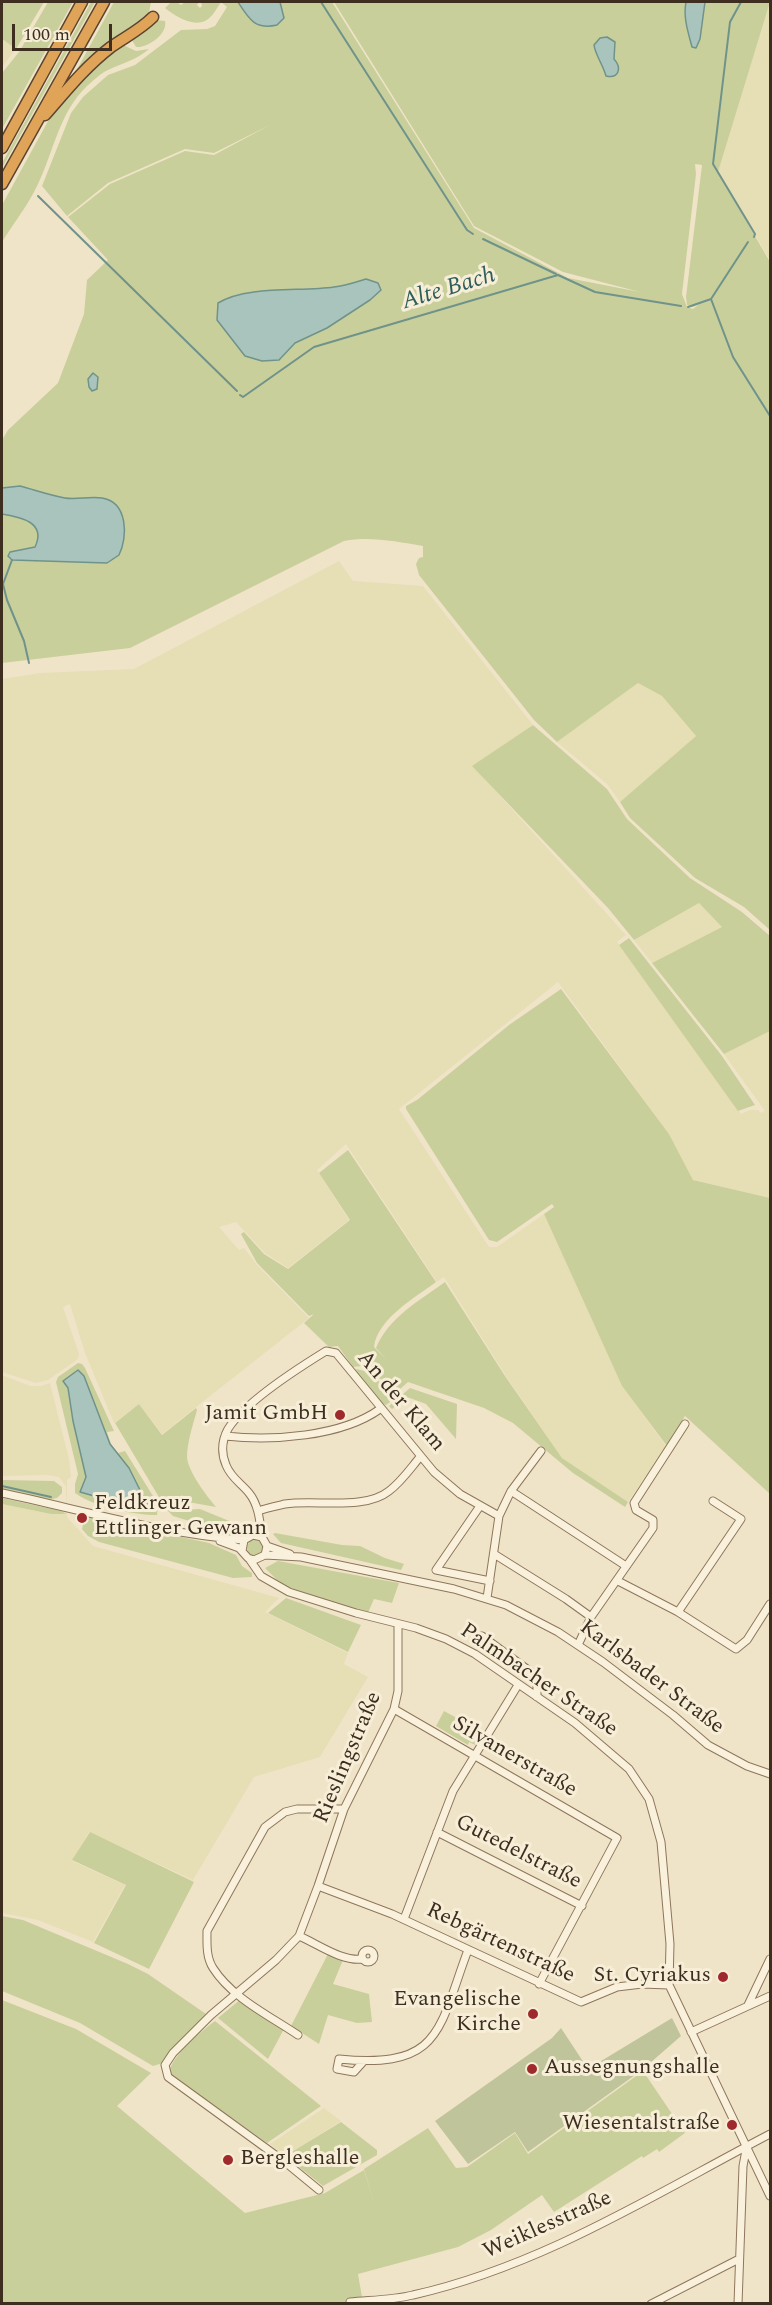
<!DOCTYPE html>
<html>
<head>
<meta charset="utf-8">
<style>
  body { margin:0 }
  #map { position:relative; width:772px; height:2305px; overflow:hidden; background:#f0e4c8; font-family:Spectral,serif }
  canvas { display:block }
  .frame { position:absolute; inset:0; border:3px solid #3d2e20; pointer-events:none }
  .scale { position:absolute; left:12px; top:24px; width:100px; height:27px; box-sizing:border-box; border:3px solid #3d2e20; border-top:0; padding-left:8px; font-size:18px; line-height:21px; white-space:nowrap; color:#3d2e20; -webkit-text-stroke:4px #f7eed8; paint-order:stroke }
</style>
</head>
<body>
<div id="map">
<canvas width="772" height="2305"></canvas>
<div class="frame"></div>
<div class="scale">100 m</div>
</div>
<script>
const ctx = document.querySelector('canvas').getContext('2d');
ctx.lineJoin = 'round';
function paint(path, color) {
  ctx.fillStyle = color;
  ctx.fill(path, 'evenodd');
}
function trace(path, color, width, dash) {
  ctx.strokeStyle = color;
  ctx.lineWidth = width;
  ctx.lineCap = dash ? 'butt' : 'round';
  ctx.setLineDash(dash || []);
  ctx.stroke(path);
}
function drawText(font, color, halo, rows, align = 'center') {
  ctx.font = font + ' Spectral,serif';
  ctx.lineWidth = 6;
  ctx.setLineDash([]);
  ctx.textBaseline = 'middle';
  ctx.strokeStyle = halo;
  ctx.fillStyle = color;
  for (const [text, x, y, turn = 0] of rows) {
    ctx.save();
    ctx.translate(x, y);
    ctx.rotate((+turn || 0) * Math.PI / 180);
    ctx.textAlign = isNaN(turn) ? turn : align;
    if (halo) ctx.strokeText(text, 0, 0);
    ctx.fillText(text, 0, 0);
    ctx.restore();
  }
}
const farmland = new Path2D(`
  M770 2V260L718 172Z
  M2 39 16 49 2 67Z
  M339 561 353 581 423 586 533 725 473 766 626 935 617 942 741 1114 750 1110H758L761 1113 765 1111 724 1054 770 1031V1198L693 1180 669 1134 558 982 399 1109 489 1247H497L544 1214 622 1386 666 1446 628 1502 562 1458 506 1376 444 1277 437 1282 346 1144 317 1170 349 1220 288 1268 265 1253 236 1222 219 1227 239 1250 244 1248 257 1265 309 1318 162 1434 139 1404 114 1423 85 1353 70 1304 63 1307 79 1354 78 1359 48 1380 36 1383 2 1372V679L41 673 134 669Z
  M638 683 662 696 696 736 620 802 607 784 557 742Z
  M699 903 723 927 652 963 634 940Z
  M2 1375 30 1386H41L50 1383 69 1459 71 1477 67 1480V1517L93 1546 279 1598 265 1612 348 1653 344 1664 368 1677 320 1757 254 1777 193 1880 89 1832 72 1861 125 1885 93 1942 38 1920 2 1913V1504L51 1514H67L66 1486 59 1477 47 1475 2 1476Z
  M324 2108 341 2121 285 2156 270 2144Z`);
const green = new Path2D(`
  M2 2H44L16 49 2 39Z
  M48 2H73L2 129V73L19 52Z
  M91 2H95L2 168V163Z
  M114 2H151L149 13 146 18 75 73Z
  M171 2H177L181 5 185 2H199L197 5 200 8 202 6 201 2H332L474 228 568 278 640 292 563 272 474 226 334 2H770L718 172 770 262V930L744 907 695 878 630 818 620 802 696 736 662 696 638 683 557 742 534 720 419 575 416 564 419 558 423 557V546C397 542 371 536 344 541L130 648 2 663V440L8 430 58 383 84 314 87 280 108 260 68 217 110 184 185 151 214 155 270 125 214 153 185 149 108 183 67 216 42 186 71 113 83 97 108 75 135 65 181 30 207 29 215 26 227 7 221 2C217 8 212 18 205 21 192 27 175 16 165 8ZM695 164 702 165 686 297 687 305 693 307 699 304 693 309 687 307 682 294 696 174Z
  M156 20 165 21C168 34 148 48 136 47L132 40Z
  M123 45 136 51 149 49C136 60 123 63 108 70 101 73 93 81 87 86 59 113 54 151 38 184 29 204 13 224 2 242V205L53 112 93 65Z
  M533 725 607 789 627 819 690 878 742 912 770 936V1031L724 1054 652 963 722 927 699 903 634 940 608 908 472 766Z
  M629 938 722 1056 755 1105 738 1111 619 945Z
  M561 989 669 1134 693 1180 770 1198V1494L685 1416 667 1446 622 1386 544 1214 554 1207 552 1204 497 1242 489 1240 406 1109V1106L417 1100 509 1025Z
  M348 1150 436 1282C416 1297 377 1319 374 1347L386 1359 376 1348C389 1317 419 1301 445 1282L505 1376 562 1458 628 1502 625 1507 573 1473 513 1423 484 1408 408 1382 398 1391 362 1366 353 1367 338 1346 329 1347 304 1323 314 1314 309 1316 257 1263 241 1234 244 1232 264 1254 288 1269 350 1220 319 1173Z
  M78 1363 82 1364 85 1368 114 1431 107 1432 111 1444 118 1453 125 1451 158 1504 157 1515C134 1515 94 1507 75 1493V1484L78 1474 56 1382 58 1377Z
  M356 1369 365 1371 398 1396 386 1405 381 1403 354 1370Z
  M410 1388 457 1404 456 1439 426 1404 407 1397 392 1409 389 1406Z
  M139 1404 162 1435 196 1408 197 1410C193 1425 187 1442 187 1457 188 1472 207 1496 216 1507L188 1502 178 1504 183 1510 200 1509 244 1527 235 1535 173 1516 166 1509 115 1423Z
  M2 1480 54 1481 62 1487V1493L57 1498 48 1500 2 1489Z
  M2 1498 61 1511 67 1514H51L2 1504Z
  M85 1516 209 1543 236 1555 242 1566 252 1573V1577L233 1578 99 1542 88 1536 82 1529Z
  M275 1533 342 1545 360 1546 385 1558 404 1564 401 1570 281 1543 273 1534Z
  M247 1548a8 8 0 1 1 16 0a8 8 0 1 1-16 0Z
  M278 1561 399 1583 392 1603 374 1599 367 1615 282 1585 265 1568Z
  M286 1598 361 1625 348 1652 268 1613Z
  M444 1711 482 1732 475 1745 469 1742 468 1745 436 1726Z
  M90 1832 194 1882 149 1969 94 1943 126 1885 72 1860Z
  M2 1916 23 1920 128 1964 148 1974 206 2014 173 2047 163 2063 153 2066 80 2023 2 1991Z
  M329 1952 343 1960 333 1984 369 1994 372 2022 357 2023 328 2015 319 2044 291 2026Z
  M241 1999 284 2029 268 2059 218 2018Z
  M2 2000 76 2029 151 2073 117 2106 245 2213 325 2193 364 2170 375 2206 364 2169 428 2128 456 2168 467 2167 515 2133 528 2154 643 2071 685 2133 659 2152 657 2149 643 2158 642 2156 554 2212 542 2195 491 2230 458 2247 358 2274 363 2303H2Z
  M215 2021 321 2106 267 2143 171 2075 169 2071C176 2052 199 2033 215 2021Z
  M341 2122 377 2150V2155L323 2186 285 2156Z`);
const cemetery = new Path2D(`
  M672 2018 681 2036 642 2070 528 2152 515 2132 468 2164 435 2121 552 2038 561 2028 588 2069Z`);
const water = new Path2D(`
  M238 2H280L284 18 277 25C255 30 249 19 238 2Z
  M686 2H705L700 39 696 48 692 47C688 32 683 17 686 2Z
  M607 37 615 42 614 59C622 68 619 79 606 76 603 65 595 54 594 45L600 38Z
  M366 279 378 283 381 290 370 300 327 328 295 343 279 360 262 361 245 356 217 320 218 303C247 285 301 292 334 287 345 286 356 282 366 279Z
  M93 373 98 377 97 389 92 391 89 387 88 379Z
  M20 486C35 490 49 495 65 498 77 500 89 496 102 498 128 502 128 537 119 555L107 563 12 560 8 556 10 552 35 547C47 522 20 517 2 514V488Z
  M78 1370 84 1376 110 1444 129 1468 150 1510 133 1507 80 1492 86 1477 73 1421 68 1388 63 1381Z`);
const stream = new Path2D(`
  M321 2 467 230 473 234
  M741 2 730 22 713 164 755 234 754 237
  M38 196 237 391
  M483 239 556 274
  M711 299 733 357 770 416
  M688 307 711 299 748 242
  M240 395 243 397 314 347 558 275 595 292 681 306
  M12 560 3 584 7 600 24 641 29 663
  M2 1486 51 1497`);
const minor = new Path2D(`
  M225 1436C272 1441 341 1437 380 1409
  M511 1491 626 1566
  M2 1493C82 1510 162 1534 244 1540
  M480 1506 436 1570 490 1581
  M258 1511C266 1508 276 1506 285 1504 315 1499 364 1511 389 1491 401 1482 410 1469 420 1457
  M262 1537C260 1523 259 1505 249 1493 241 1483 231 1478 226 1465 221 1453 222 1440 228 1429 244 1403 300 1367 326 1351L336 1353 434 1472 460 1494 499 1516
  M220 1541 239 1548 248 1558 254 1560 265 1555 267 1546 262 1537 253 1535 244 1540 242 1551
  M267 1546 290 1554
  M494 1554 566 1599 591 1617
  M265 1555 301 1557 454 1589 506 1605 558 1632 603 1662 673 1715 708 1745 747 1766 770 1774
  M250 1560 261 1576 289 1592 356 1613 416 1628 446 1639 475 1654 575 1723 629 1769 649 1799 661 1842 670 1944 669 1985 770 2196
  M618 1581 678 1612 736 1649 747 1640 770 1604
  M487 1598 499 1516 511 1491 541 1451
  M678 1612 741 1519 713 1501
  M482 1636 531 1672 537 1683V1697
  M578 1645 591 1617 653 1528V1520L636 1510 634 1503 685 1424
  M394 1709 617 1838 539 1984
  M437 1832 582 1906
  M318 1886 392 1914 581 2002 617 1987 642 1984 669 1985
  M404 1919 453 1791 518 1685
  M299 1936C318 1944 342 1962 363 1959
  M362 1956a6 6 0 1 1 12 0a6 6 0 1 1-12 0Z
  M748 2005 770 1959
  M691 2032 770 1996
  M298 2035C270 2016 232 1998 213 1968 206 1957 207 1944 207 1931L265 1827 285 1812 297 1809H344
  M363 2062 354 2072 337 2069 339 2059C442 2069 438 2030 468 1950
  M319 2190 285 2162 168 2077 165 2065 173 2053 211 2015 276 1960 299 1936 318 1886 344 1809 394 1709 398 1691V1624
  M350 2302C370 2300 393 2300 413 2295 542 2266 655 2194 770 2134
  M651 2304 739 2259
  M738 2304 743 2166 747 2145`);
const highway = new Path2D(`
  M45 115C66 91 85 67 111 47 125 37 140 30 153 17
  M2 148 82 2
  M2 184 104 2`);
const markers = [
  [340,1415,6,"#9e2a2b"],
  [82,1518,6,"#9e2a2b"],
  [723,1977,6,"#9e2a2b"],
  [533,2014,6,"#9e2a2b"],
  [532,2069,6,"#9e2a2b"],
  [732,2125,6,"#9e2a2b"],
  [228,2160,6,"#9e2a2b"]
];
const streetNames = [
  ["An der Klam",400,1402,50],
  ["Karlsbader Straße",651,1678,37],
  ["Palmbacher Straße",538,1681,34],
  ["Rieslingstraße",349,1758,-67],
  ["Silvanerstraße",514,1758,30],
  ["Gutedelstraße",518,1853,27],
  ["Rebgärtenstraße",500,1944,25],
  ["Weiklesstraße",548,2226,-24]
];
const poiNames = [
  ["Jamit GmbH",328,1415],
  ["Feldkreuz",94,1505,"left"],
  ["Ettlinger Gewann",94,1530,"left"],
  ["St. Cyriakus",711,1977],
  ["Evangelische",521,2001],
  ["Kirche",521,2026],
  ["Aussegnungshalle",544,2069,"left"],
  ["Wiesentalstraße",720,2125],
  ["Bergleshalle",240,2160,"left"]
];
const waterNames = [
  ["Alte Bach",449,290,-17]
];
paint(farmland, '#e6deb5');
paint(green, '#c9cf9b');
paint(cemetery, '#bfc49a');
paint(water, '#a9c4bc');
trace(water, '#6f938a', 1.5);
trace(stream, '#6f938a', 2);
trace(minor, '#8d765c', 9);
trace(highway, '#5b4430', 13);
trace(minor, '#faf1dc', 7);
trace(highway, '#e0a458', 10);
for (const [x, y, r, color] of markers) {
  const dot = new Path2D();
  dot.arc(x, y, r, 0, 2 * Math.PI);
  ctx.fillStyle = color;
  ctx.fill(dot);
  trace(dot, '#f7eed8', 2);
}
drawText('22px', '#3d2e20', '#f7eed8', streetNames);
drawText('22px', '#3d2e20', '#f7eed8', poiNames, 'right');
drawText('italic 24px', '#2f5d5a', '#f7eed8', waterNames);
</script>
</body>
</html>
